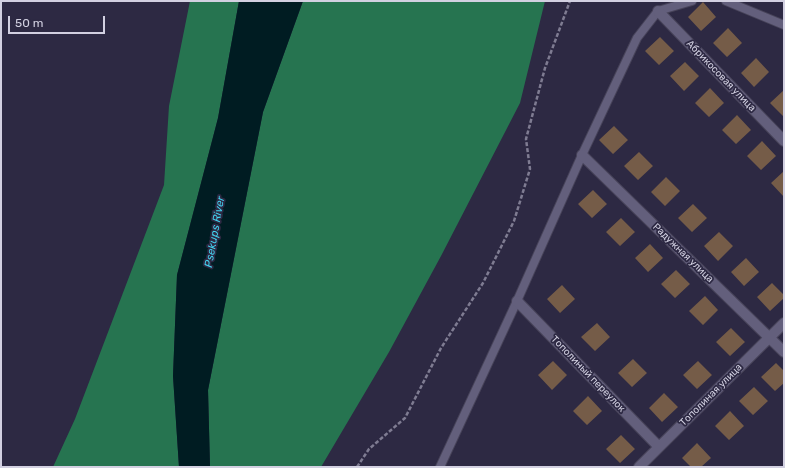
<!DOCTYPE html>
<html>
<head>
<meta charset="utf-8">
<style>
  body { margin:0 }
  #map { position:relative; width:785px; height:468px; overflow:hidden; background:#2d2943; font-family:Rubik,sans-serif }
  canvas { display:block }
  .frame { position:absolute; inset:0; border:2px solid #d2d0e1; pointer-events:none }
  .scale { position:absolute; left:8px; top:16px; width:97px; height:18px; box-sizing:border-box; border:2px solid #d2d0e1; border-top:0; padding-left:5px; font-size:12px; line-height:14px; white-space:nowrap; color:#d2d0e1; -webkit-text-stroke:3px #2d2943; paint-order:stroke }
</style>
</head>
<body>
<div id="map">
<canvas width="785" height="468"></canvas>
<div class="frame"></div>
<div class="scale">50 m</div>
</div>
<script>
const ctx = document.querySelector('canvas').getContext('2d');
ctx.lineJoin = 'round';
function paint(path, color) {
  ctx.fillStyle = color;
  ctx.fill(path, 'evenodd');
}
function trace(path, color, width, dash) {
  ctx.strokeStyle = color;
  ctx.lineWidth = width;
  ctx.lineCap = dash ? 'butt' : 'round';
  ctx.setLineDash(dash || []);
  ctx.stroke(path);
}
function drawText(font, color, halo, rows, align = 'center') {
  ctx.font = font + ' Rubik,sans-serif';
  ctx.lineWidth = 3.5;
  ctx.setLineDash([]);
  ctx.textBaseline = 'middle';
  ctx.strokeStyle = halo;
  ctx.fillStyle = color;
  for (const [text, x, y, turn = 0] of rows) {
    ctx.save();
    ctx.translate(x, y);
    ctx.rotate((+turn || 0) * Math.PI / 180);
    ctx.textAlign = isNaN(turn) ? turn : align;
    if (halo) ctx.strokeText(text, 0, 0);
    ctx.fillText(text, 0, 0);
    ctx.restore();
  }
}
const forest = new Path2D(`
  M190 1H239L218 118 177 275 173 376 179 467H53L75 419 164 185 169 106Z
  M303 1H545L520 103 441 256 389 352 321 467H210L208 390 263 112Z`);
const water = new Path2D(`
  M239 1H303L263 112 208 390 210 467H179L173 376 177 275 218 118Z`);
const building = new Path2D(`
  M703 2 716 17 701 31 688 17Z
  M728 28 742 43 727 57 713 43Z
  M660 37 674 51 659 65 645 51Z
  M756 58 769 72 754 87 741 73Z
  M685 62 699 76 684 91 670 76Z
  M710 88 724 103 709 117 695 103Z
  M784 90V117L770 103Z
  M737 115 751 130 736 144 722 130Z
  M614 126 628 140 613 154 599 140Z
  M762 141 776 156 761 170 747 156Z
  M639 152 653 166 638 180 624 166Z
  M784 171V197L771 183Z
  M666 177 680 191 665 206 651 192Z
  M593 190 607 204 592 218 578 204Z
  M693 204 707 218 692 232 678 218Z
  M621 218 635 232 620 246 606 232Z
  M719 232 733 246 718 261 704 246Z
  M650 244 663 258 648 272 635 258Z
  M746 258 759 272 744 286 731 272Z
  M676 270 690 284 675 298 661 284Z
  M772 283 784 295V298L770 311 757 297Z
  M562 285 575 299 560 313 547 299Z
  M705 296 718 310 703 325 689 311Z
  M597 323 610 337 595 351 581 337Z
  M731 328 745 342 730 356 716 342Z
  M633 359 647 373 632 387 618 373Z
  M553 361 567 375 552 390 538 375Z
  M698 361 712 375 697 389 683 375Z
  M776 363 784 371V383L775 391 761 377Z
  M754 387 768 401 753 415 739 401Z
  M664 393 678 407 662 422 649 408Z
  M588 396 602 411 587 425 573 411Z
  M730 411 744 426 729 440 715 426Z
  M621 435 635 449 620 463 606 449Z
  M697 443 711 458 701 467H691L682 458Z`);
const path = new Path2D(`
  M357 467 369 449 405 418 441 348 483 283 514 221 530 169 526 139 545 68 570 1`);
const service = new Path2D(`
  M726 1 784 25
  M440 467 517 301 582 155 637 38 658 11 692 1`);
const minor = new Path2D(`
  M658 11 784 141
  M582 155 784 352
  M517 301 659 447
  M639 467 784 323`);
const streetNames = [
  ["Абрикосовая улица",721,76,46],
  ["Радужная улица",683,253,44],
  ["Тополиный переулок",588,374,46],
  ["Тополиная улица",711,395,-45]
];
const waterNames = [
  ["Psekups River",215,232,-80]
];
paint(forest, '#267450');
paint(water, '#001c22');
paint(building, '#755c48');
trace(service, '#474359', 10);
trace(minor, '#474359', 12);
trace(path, '#7f7c92', 2.5, [4, 2]);
trace(service, '#635f7c', 8);
trace(minor, '#635f7c', 10);
drawText('10px', '#d2d0e1', '#2d2943', streetNames);
drawText('italic 11px', '#42d4f1', '#2d2943', waterNames);
</script>
</body>
</html>
